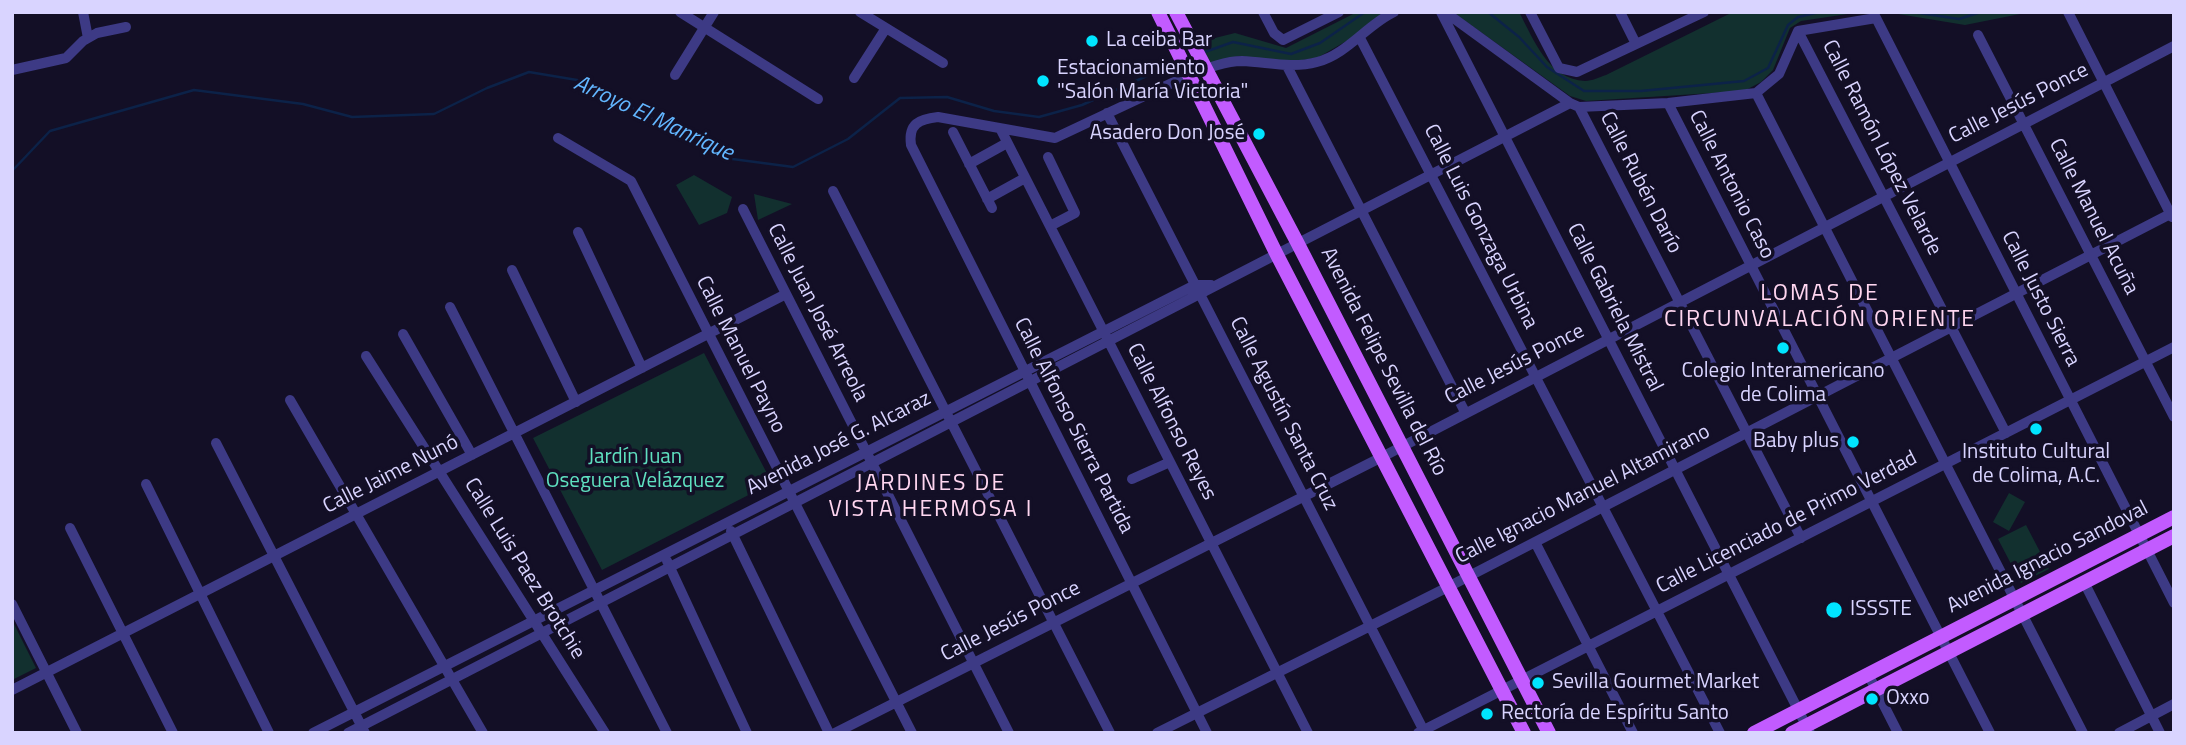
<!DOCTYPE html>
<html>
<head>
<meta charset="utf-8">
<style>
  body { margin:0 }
  #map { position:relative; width:2186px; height:745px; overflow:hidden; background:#130f26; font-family:"Titillium Web",sans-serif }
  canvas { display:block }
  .frame { position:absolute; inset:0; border:14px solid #d9d4ff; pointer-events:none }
</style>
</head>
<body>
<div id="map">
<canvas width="2186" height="745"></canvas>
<div class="frame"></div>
</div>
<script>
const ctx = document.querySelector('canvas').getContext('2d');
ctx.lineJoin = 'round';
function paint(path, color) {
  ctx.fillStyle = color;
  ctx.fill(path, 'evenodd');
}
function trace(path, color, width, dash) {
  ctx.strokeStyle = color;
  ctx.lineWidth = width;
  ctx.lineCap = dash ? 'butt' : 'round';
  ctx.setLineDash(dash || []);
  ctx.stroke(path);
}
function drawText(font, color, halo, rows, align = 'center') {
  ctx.font = font + ' "Titillium Web",sans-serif';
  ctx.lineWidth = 7;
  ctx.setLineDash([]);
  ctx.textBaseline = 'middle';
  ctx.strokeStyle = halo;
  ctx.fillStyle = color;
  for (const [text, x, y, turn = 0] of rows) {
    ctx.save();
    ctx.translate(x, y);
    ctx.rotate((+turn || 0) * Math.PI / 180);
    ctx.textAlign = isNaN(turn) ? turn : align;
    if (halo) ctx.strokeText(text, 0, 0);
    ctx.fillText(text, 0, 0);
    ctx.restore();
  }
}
const green = new Path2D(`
  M1357 12H1384L1355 36 1317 58 1287 62 1238 56 1211 64 1199 42 1235 33 1286 48Z
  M1453 12H1519C1534 40 1548 79 1585 81 1592 81 1600 77 1606 75L1733 12H1861L1801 21 1790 28 1773 70 1761 82 1744 91 1586 101 1570 96Z
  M1886 12H2030L1965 25Z
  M694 175 732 197 727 213 699 225 676 185Z
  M754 194 792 204 758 220Z
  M704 353 772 483 602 570 533 438Z
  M2009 493 2025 502 2009 531 1993 522Z
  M2026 525 2049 569 2021 583 1998 539Z
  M12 620 36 668 12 680Z`);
const stream = new Path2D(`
  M1488 12 1519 37 1547 67 1584 91H1641L1744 81 1768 68 1788 25 1798 17 1820 12
  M1913 12 1959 19 1981 12
  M1202 53 1233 42 1291 54 1320 43 1365 12
  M12 171 50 131 194 90 303 104 352 117 434 114 487 88 529 72 583 81 725 158 793 167 848 139 900 98 947 97 994 111 1039 117 1082 105 1176 63`);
const minor = new Path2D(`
  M83 12 88 38
  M680 12 818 99
  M860 12 943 63
  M1263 12 1274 33 1283 40 1339 12
  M1441 12 1810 733
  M1445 12 1570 103 1579 107 1668 103 1756 93 1779 74 1798 31 1876 18
  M1530 12 1559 68 1577 72 1704 12
  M1620 12 1636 44
  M1873 12 2174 603
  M2068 12 2172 217
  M1798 31 2006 433
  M1978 35 2174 417
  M1360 38 1720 733
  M1287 66 1465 412
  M12 70 66 58 83 41 97 33 126 27
  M675 75 714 12
  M854 78 886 28
  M1756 93 2083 733
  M1668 103 1990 733
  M1579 107 1801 538
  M1107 113 1425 733
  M1000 128 1308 733
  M953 132 992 208
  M558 138 631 181 912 733
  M1048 157 1075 213 1050 226
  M969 164 1007 143
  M833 191 1110 733
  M987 199 1025 178
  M743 209 1009 733
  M578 232 642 368
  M512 270 576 402
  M450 307 667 733
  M403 334 472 455
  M366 356 605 733
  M290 400 483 733
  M216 443 365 733
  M1132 479 1170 462
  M146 484 269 733
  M70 528 173 733
  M731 531 829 733
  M1535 542 1633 733
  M667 561 747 733
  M2084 582 2160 733
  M12 604 77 733
  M1868 674 1898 733
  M12 690 786 294
  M313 733 1195 285H1211
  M348 733 1570 103
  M835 733 1382 457 2174 46
  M1157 733 1448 587 2174 212
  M1207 733 911 145C908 124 919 119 938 117L1055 138 1189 75C1205 69 1225 61 1242 61 1268 62 1291 69 1317 62 1346 55 1368 24 1394 12
  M1418 733 2174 347
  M2119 733 2174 704`);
const major = new Path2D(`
  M1158 12 1276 253 1524 733
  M1176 12 1297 242 1549 733
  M1754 733 2174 517
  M1792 733 2174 536`);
const markers = [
  [1092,41,7,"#00e5ff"],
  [1043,81,7,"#00e5ff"],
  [1259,134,7,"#00e5ff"],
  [1783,348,7,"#00e5ff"],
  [2036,429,7,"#00e5ff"],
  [1853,442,7,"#00e5ff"],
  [1834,610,9,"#00e5ff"],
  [1538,683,7,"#00e5ff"],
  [1872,699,7,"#00e5ff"],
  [1487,714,7,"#00e5ff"]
];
const poiNames = [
  ["La ceiba Bar",1106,41],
  ["Estacionamiento",1057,69],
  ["\"Salón María Victoria\"",1057,93],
  ["Asadero Don José",1245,134,"right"],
  ["Colegio Interamericano",1783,372,"center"],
  ["de Colima",1783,396,"center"],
  ["Baby plus",1839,442,"right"],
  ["Instituto Cultural",2036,453,"center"],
  ["de Colima, A.C.",2036,477,"center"],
  ["ISSSTE",1850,610],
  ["Sevilla Gourmet Market",1552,683],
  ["Oxxo",1886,699],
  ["Rectoría de Espíritu Santo",1501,714]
];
const streetNames = [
  ["Calle Jesús Ponce",2019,104,-27],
  ["Calle Ramón López Velarde",1881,148,63],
  ["Calle Rubén Darío",1640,183,63],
  ["Calle Antonio Caso",1731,185,63],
  ["Calle Manuel Acuña",2093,217,63],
  ["Calle Luis Gonzaga Urbina",1480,227,63],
  ["Calle Justo Sierra",2040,299,63],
  ["Calle Gabriela Mistral",1614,308,63],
  ["Calle Juan José Arreola",817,313,63],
  ["Calle Manuel Payno",740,355,63],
  ["Avenida Felipe Sevilla del Río",1383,362,63],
  ["Calle Jesús Ponce",1515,365,-27],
  ["Calle Agustín Santa Cruz",1283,414,63],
  ["Calle Alfonso Reyes",1171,422,63],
  ["Calle Alfonso Sierra Partida",1073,426,63],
  ["Avenida José G. Alcaraz",839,444,-27],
  ["Calle Jaime Nunó",391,475,-27],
  ["Calle Ignacio Manuel Altamirano",1583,495,-27],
  ["Calle Licenciado de Primo Verdad",1787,523,-27],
  ["Avenida Ignacio Sandoval",2048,558,-27],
  ["Calle Luis Paez Brotchie",524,569,58],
  ["Calle Jesús Ponce",1011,622,-27]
];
const parkNames = [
  ["Jardín Juan",635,458],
  ["Oseguera Velázquez",635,482]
];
const waterNames = [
  ["Arroyo El Manrique",653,119,25]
];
const neighbourhoodNames = [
  ["LOMAS DE",1820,294],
  ["CIRCUNVALACIÓN ORIENTE",1820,320],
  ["JARDINES DE",931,484],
  ["VISTA HERMOSA I",931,510]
];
paint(green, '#12302f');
trace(stream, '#0c2248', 2.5);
trace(minor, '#3d3a85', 10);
trace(major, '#c25bff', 14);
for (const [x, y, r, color] of markers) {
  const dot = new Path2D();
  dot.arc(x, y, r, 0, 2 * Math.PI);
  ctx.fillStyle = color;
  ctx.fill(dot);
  trace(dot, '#130f26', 2.5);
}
drawText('21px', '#d9d4ff', '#130f26', poiNames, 'left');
drawText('21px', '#d9d4ff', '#130f26', streetNames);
drawText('21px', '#5fe0c0', '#130f26', parkNames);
drawText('italic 23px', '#62b6ff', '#130f26', waterNames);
ctx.letterSpacing = '2px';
drawText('23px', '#ffd6f0', '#130f26', neighbourhoodNames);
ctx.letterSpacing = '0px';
</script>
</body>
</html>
